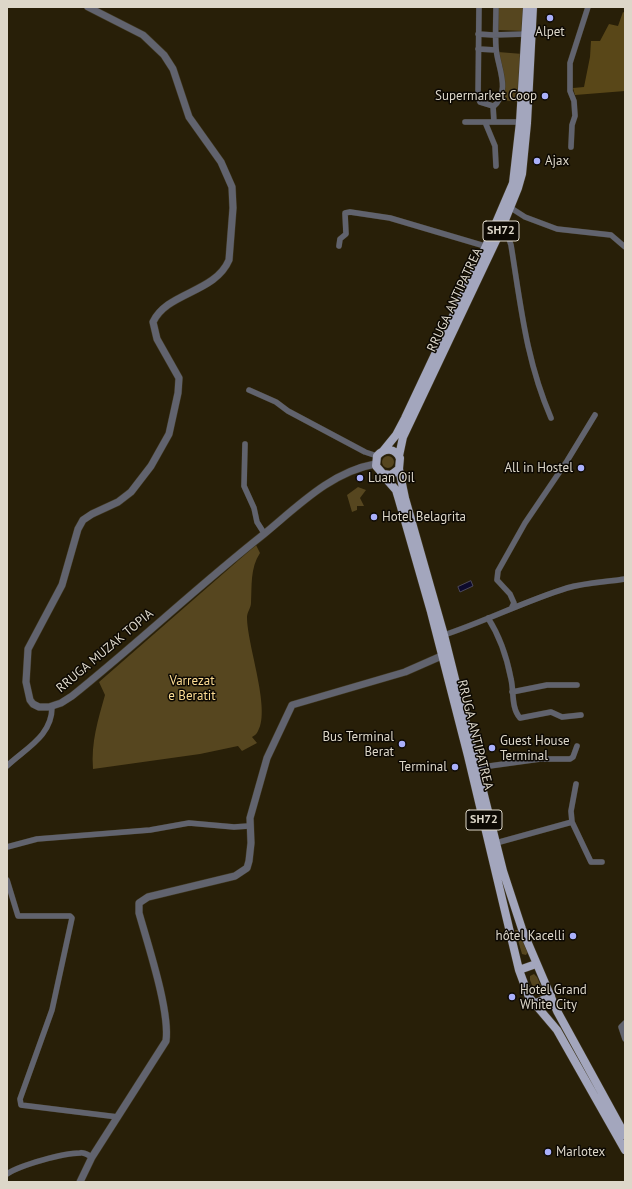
<!DOCTYPE html>
<html>
<head>
<meta charset="utf-8">
<style>
  body { margin:0 }
  #map { position:relative; width:632px; height:1189px; overflow:hidden; background:#281f08; font-family:"PT Sans",sans-serif }
  canvas { display:block }
  .frame { position:absolute; inset:0; border:8px solid #ddd7c9; pointer-events:none }
</style>
</head>
<body>
<div id="map">
<canvas width="632" height="1189"></canvas>
<div class="frame"></div>
</div>
<script>
const ctx = document.querySelector('canvas').getContext('2d');
ctx.lineJoin = 'round';
function paint(path, color) {
  ctx.fillStyle = color;
  ctx.fill(path, 'evenodd');
}
function trace(path, color, width, dash) {
  ctx.strokeStyle = color;
  ctx.lineWidth = width;
  ctx.lineCap = dash ? 'butt' : 'round';
  ctx.setLineDash(dash || []);
  ctx.stroke(path);
}
function drawText(font, color, halo, rows, align = 'center') {
  ctx.font = font + ' "PT Sans",sans-serif';
  ctx.lineWidth = 3;
  ctx.setLineDash([]);
  ctx.textBaseline = 'middle';
  ctx.strokeStyle = halo;
  ctx.fillStyle = color;
  for (const [text, x, y, turn = 0] of rows) {
    ctx.save();
    ctx.translate(x, y);
    ctx.rotate((+turn || 0) * Math.PI / 180);
    ctx.textAlign = isNaN(turn) ? turn : align;
    if (halo) ctx.strokeText(text, 0, 0);
    ctx.fillText(text, 0, 0);
    ctx.restore();
  }
}
const green = new Path2D(`
  M497 7H524L523 31 497 30Z
  M498 52 523 54 521 102 502 100 503 69Z
  M382 462a6 6 0 1 1 12 0a6 6 0 1 1-12 0Z
  M358 487 366 490 360 498 364 506H357V510L352 512 347 495Z
  M256 545 260 553C250 568 252 586 251 603 251 608 247 612 247 617 247 645 271 709 258 731 257 734 254 736 252 737L257 743 242 751 238 746 200 754 93 769C91 742 98 720 105 695L99 682Z
  M515 930H518L528 952 526 955 522 954Z
  M534 974 537 977 543 991 541 996 536 995 530 980V976Z`);
const forest = new Path2D(`
  M623 12 625 13V91L575 95 573 88 584 87 590 57 591 41H600L609 24 618 26Z`);
const water = new Path2D(`
  M471 581 473 586 460 592 458 587Z`);
const minor = new Path2D(`
  M479 7 478 98 480 102 493 106 494 122
  M478 34 493 35 526 34
  M478 49 496 50
  M493 107C512 91 497 66 496 48 495 34 496 21 496 7
  M465 122H520
  M485 122 495 146 496 166
  M571 147 572 125 575 116 574 101 570 91V63L588 7
  M511 208 525 217 557 229 611 235 625 247
  M501 230 508 236 511 245C521 307 526 360 551 418
  M339 246 340 239 346 234 345 213 350 212 390 218 488 247
  M249 390 276 402 288 411 365 452 377 456
  M245 444 244 486 254 508 257 522 264 533
  M512 607 514 603 510 594 497 580 498 571 525 523 567 461 595 415
  M488 618C499 635 507 658 511 679 514 691 511 708 520 718L551 712 562 717 581 715
  M444 635C486 621 525 601 567 588 585 583 606 582 625 579
  M512 692 547 685H577
  M7 766C26 748 52 736 52 707
  M475 768 540 759H570L573 757 577 746
  M576 784 571 811 572 822 591 862H602
  M496 843 572 822
  M7 847 37 839 150 830 189 823 234 827 249 826
  M7 880 18 916H70L72 918 52 1010 20 1099 21 1105 118 1117
  M625 1023 621 1027 625 1039
  M7 1174C20 1165 64 1153 80 1153 84 1152 88 1155 92 1157`);
const tertiary = new Path2D(`
  M88 7 143 35 164 55 173 69 189 117 221 162 232 187 233 208 229 260C215 293 167 292 153 322L157 339 179 378 178 393 169 434 151 466 131 492 118 502 92 514 83 520 78 529 62 585 28 649 26 682 30 700 33 704 39 707H49L61 703 72 696C137 644 198 586 264 534 298 506 331 472 375 464
  M80 1182 92 1157 166 1041C170 1011 148 945 139 913V903L148 897 235 876 247 868 249 861 251 843 250 818 267 758 292 705 405 672 446 654`);
const primary = new Path2D(`
  M383 451 396 435 405 418 486 246 513 183 520 122 527 7
  M399 456 403 437 501 230 518 188 522 174 527 123 533 7
  M399 469 391 475 383 474 376 466 377 456C385 447 395 448 400 458L399 469 405 498 444 635 503 871 522 929 557 1011 625 1135
  M381 473 396 490 399 500 431 612 468 756 519 970 529 997 557 1030 625 1150
  M519 970 536 964
  M534 1004 551 996`);
const markers = [
  [550,18,4,"#aab0fb"],
  [545,96,4,"#aab0fb"],
  [537,161,4,"#aab0fb"],
  [581,468,4,"#aab0fb"],
  [360,478,4,"#aab0fb"],
  [374,517,4,"#aab0fb"],
  [402,744,4,"#aab0fb"],
  [492,748,4,"#aab0fb"],
  [455,767,4,"#aab0fb"],
  [573,936,4,"#aab0fb"],
  [512,997,4,"#aab0fb"],
  [548,1152,4,"#aab0fb"]
];
const shields = [
  [501,231,36],
  [484,820,36]
];
const shieldNames = [
  ["SH72",501,231],
  ["SH72",484,820]
];
const poiNames = [
  ["Alpet",550,32,"center"],
  ["Supermarket Coop",537,96,"right"],
  ["Ajax",545,161],
  ["All in Hostel",573,468,"right"],
  ["Luan Oil",368,478],
  ["Hotel Belagrita",382,517],
  ["Bus Terminal",394,737,"right"],
  ["Berat",394,752,"right"],
  ["Guest House",500,741],
  ["Terminal",500,756],
  ["Terminal",447,767,"right"],
  ["hôtel Kacelli",565,936,"right"],
  ["Hotel Grand",520,990],
  ["White City",520,1005],
  ["Marlotex",556,1152]
];
const streetNames = [
  ["RRUGA ANTIPATREA",455,300,-65],
  ["RRUGA MUZAK TOPIA",105,651,-40],
  ["RRUGA ANTIPATREA",475,735,76]
];
const parkNames = [
  ["Varrezat",192,681],
  ["e Beratit",192,696]
];
paint(green, '#56461f');
paint(forest, '#594718');
paint(water, '#0d0a2d');
trace(water, '#4b485c', 1);
trace(minor, '#413923', 6);
trace(tertiary, '#413923', 8);
trace(primary, '#413923', 9);
trace(minor, '#61636e', 5.5);
trace(tertiary, '#61636e', 7);
trace(primary, '#a3a6bd', 8);
for (const [x, y, r, color] of markers) {
  const dot = new Path2D();
  dot.arc(x, y, r, 0, 2 * Math.PI);
  ctx.fillStyle = color;
  ctx.fill(dot);
  trace(dot, '#0d0903', 1.5);
}
for (const [x, y, w] of shields) {
  const box = new Path2D();
  box.roundRect(x - w / 2, y - 10, w, 20, 3);
  ctx.fillStyle = '#0d0903';
  ctx.fill(box);
  trace(box, '#ddd7c9', 1);
}
drawText('bold 12px', '#ddd7c9', null, shieldNames);
drawText('13px', '#ddd7c9', '#0d0903', poiNames, 'left');
drawText('13px', '#ddd7c9', '#0d0903', streetNames);
drawText('13px', '#fcdc93', '#0d0903', parkNames);
</script>
</body>
</html>
